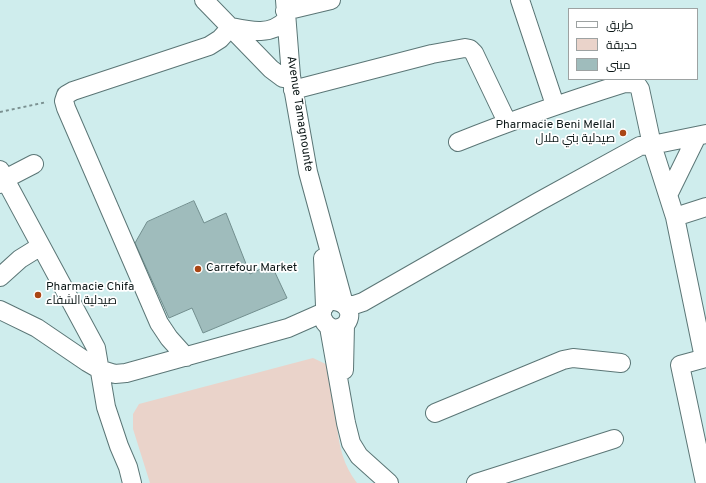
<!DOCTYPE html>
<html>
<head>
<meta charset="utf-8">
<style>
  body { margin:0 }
  #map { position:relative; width:706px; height:483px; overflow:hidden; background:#cfeded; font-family:Overpass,Cairo,sans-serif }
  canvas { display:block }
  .legend { position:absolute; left:568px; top:8px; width:130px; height:72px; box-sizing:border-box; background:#fff; border:1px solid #9da2a2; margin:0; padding:5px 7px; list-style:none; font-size:12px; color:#0b1616 }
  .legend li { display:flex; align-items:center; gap:8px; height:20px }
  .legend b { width:20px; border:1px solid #9da2a2 }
</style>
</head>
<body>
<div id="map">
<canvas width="706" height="483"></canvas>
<ul class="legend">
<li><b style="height:5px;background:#fff"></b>طريق</li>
<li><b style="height:11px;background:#ead3ca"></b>حديقة</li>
<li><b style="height:11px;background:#9fbcbc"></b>مبنى</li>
</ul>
</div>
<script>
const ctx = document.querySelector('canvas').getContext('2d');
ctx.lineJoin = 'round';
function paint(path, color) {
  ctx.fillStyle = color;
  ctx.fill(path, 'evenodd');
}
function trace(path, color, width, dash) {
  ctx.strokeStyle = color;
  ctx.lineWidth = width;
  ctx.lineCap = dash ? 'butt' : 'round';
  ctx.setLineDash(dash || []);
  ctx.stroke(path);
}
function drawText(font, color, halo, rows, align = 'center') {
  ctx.font = font + ' Overpass,Cairo,sans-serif';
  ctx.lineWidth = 3.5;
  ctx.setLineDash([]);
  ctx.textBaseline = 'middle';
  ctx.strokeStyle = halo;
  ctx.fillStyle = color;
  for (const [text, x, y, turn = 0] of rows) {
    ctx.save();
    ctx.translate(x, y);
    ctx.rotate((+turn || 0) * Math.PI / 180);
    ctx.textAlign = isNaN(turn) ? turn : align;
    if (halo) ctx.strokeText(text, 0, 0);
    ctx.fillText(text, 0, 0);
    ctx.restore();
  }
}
const green = new Path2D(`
  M313 358 330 366C340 406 330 448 357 483H150L133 429V414L139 404Z`);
const building = new Path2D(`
  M194 201 204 223 226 213 250 274 271 264 287 298 203 333 192 308 169 318 135 243 147 222Z`);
const path = new Path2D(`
  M0 112 47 102`);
const minor = new Path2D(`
  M204 0 271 69 283 78 291 76
  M285 0 291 76 308 172 344 304
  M520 0 555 105
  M285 11 331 0
  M231 27C250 31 271 36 286 20
  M293 90 432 54 465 48 470 49 474 53 507 122
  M0 170 96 348 106 407 119 446 128 467 132 483
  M0 184 5 179 34 164
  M668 195 697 136
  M675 217 706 207
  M323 258 325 306
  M0 277 20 259 41 246
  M335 301C348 303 354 315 345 325L344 370
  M345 305H354L363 302 538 202 640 146 652 145 640 89C637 83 631 83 625 83 568 101 513 120 458 142
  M0 310 37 328 87 362 99 369 115 374 126 373 288 328 322 313
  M323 319C327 329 337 331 345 325
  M329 327 346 423 351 443 359 456 389 483
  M186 357 169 338 159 323 66 108 64 101 66 95 73 91 209 46 220 39 231 27
  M704 358 675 217 652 145 706 134
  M435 413 563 360 573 358 621 363
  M476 483 614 439
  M705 483 680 365 706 358`);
const markers = [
  [623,133,4,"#aa4614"],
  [198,269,4,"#aa4614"],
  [38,295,4,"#aa4614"]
];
const streetNames = [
  ["Avenue Tamagnounte",299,114,81]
];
const poiNames = [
  ["Pharmacie Beni Mellal",615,126,"right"],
  ["صيدلية بني ملال",615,140,"right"],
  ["Carrefour Market",206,269],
  ["Pharmacie Chifa",46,288],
  ["صيدلية الشفاء",46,302]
];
paint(green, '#ead3ca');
paint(building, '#9fbcbc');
trace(building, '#728e8e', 1);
trace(minor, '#5b7676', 20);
trace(path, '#7b9191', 2, [3, 3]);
trace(minor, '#fff', 18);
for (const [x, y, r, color] of markers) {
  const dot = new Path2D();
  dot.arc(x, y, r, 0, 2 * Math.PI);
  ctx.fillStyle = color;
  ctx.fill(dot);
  trace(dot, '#fff', 1.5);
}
drawText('12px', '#0b1616', '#fff', streetNames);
drawText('12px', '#0b1616', '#fff', poiNames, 'left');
</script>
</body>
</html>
